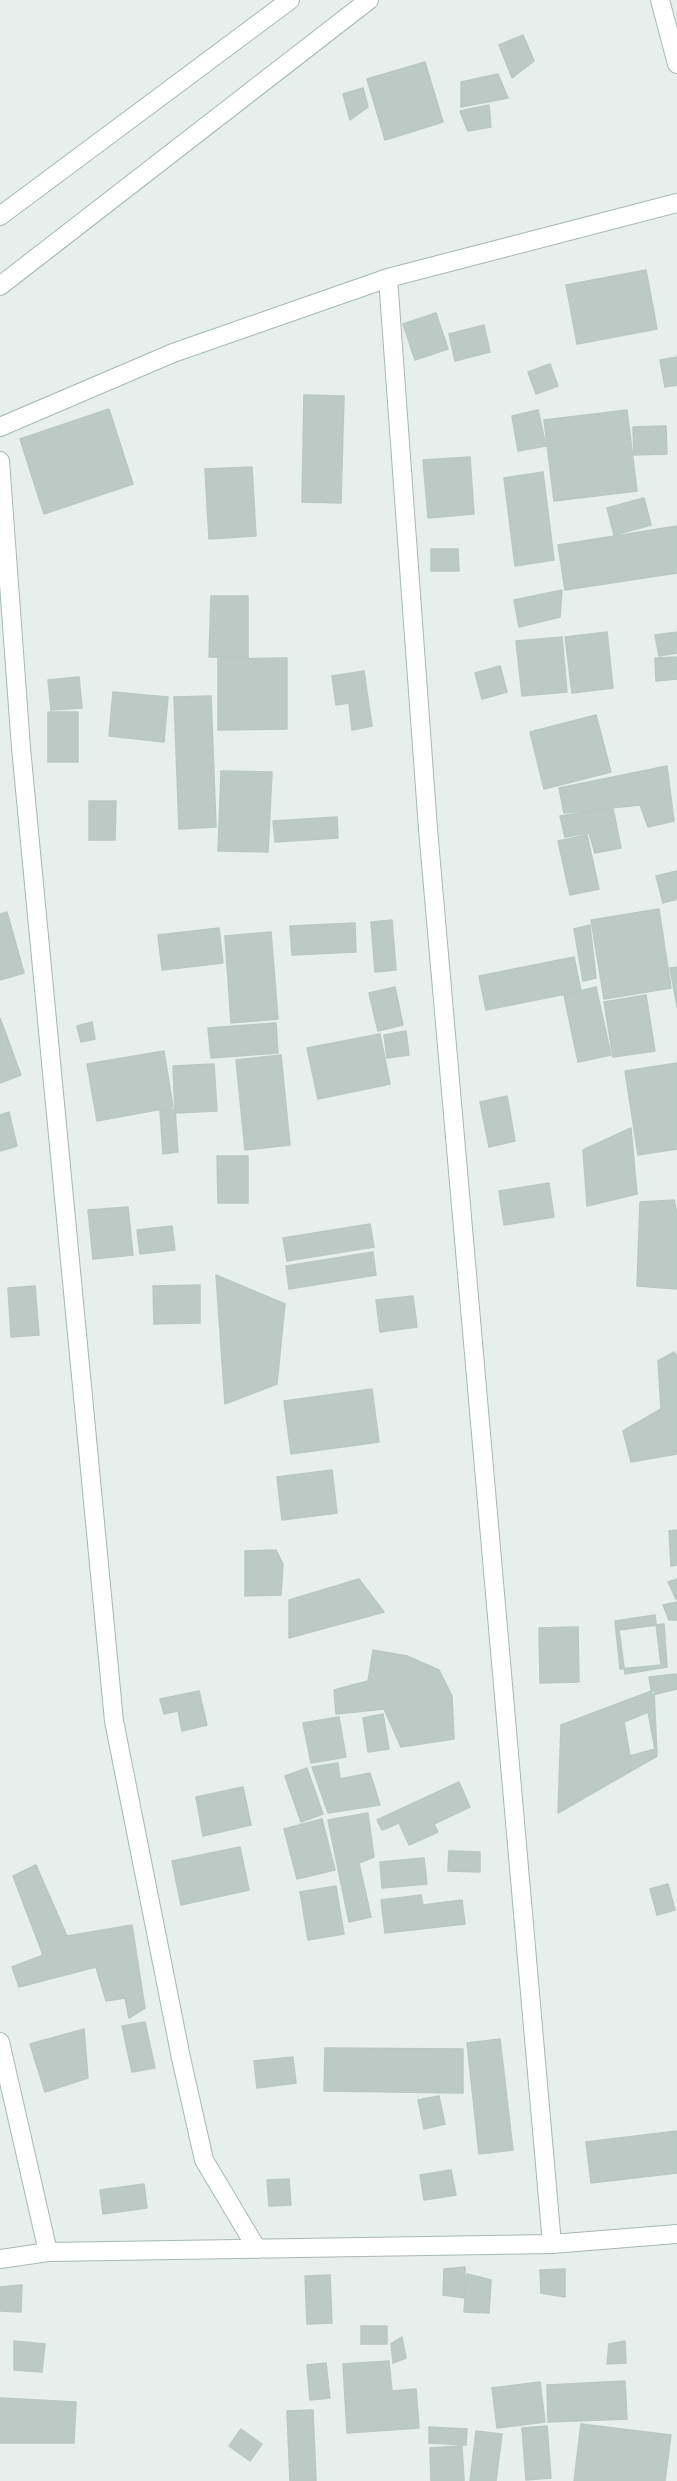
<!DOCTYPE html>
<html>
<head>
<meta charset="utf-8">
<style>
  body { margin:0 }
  canvas { display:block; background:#e6efeb }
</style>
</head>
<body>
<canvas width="677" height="2481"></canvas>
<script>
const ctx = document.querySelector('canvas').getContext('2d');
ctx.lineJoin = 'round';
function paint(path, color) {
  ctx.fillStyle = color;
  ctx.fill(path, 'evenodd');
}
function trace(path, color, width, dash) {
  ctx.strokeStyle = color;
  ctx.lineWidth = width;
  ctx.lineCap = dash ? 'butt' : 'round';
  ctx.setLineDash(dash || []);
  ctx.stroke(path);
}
const building = new Path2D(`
  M523 35 534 61 512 78 499 45Z
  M425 62 443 122 385 140 367 79Z
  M498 74 508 98 461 107V82Z
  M363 88 368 107 350 120 343 94Z
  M489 105 491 127 468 131 460 111Z
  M646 270 657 329 577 344 566 285Z
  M436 313 448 349 415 360 403 324Z
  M484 325 490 352 455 361 449 334Z
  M677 357V385L665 387 660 360Z
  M550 364 558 386 536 394 528 372Z
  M304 395 344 396 341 503 302 502Z
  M109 409 133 484 44 514 20 439Z
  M538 410 546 446 518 451 512 416Z
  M627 410 637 491 554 501 544 420Z
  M666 426 667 454 634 455 633 427Z
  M470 457 474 514 428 518 423 460Z
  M252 467 256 536 209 539 205 469Z
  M543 472 554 560 515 566 504 478Z
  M644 498 651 525 614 535 607 508Z
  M677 526V573L565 590 558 545Z
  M431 549H458L459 571H431Z
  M562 590 560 617 519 627 514 600Z
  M211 596H248V658L209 657Z
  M607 632 613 688 572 693 565 637Z
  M677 632V653L659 656 655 635Z
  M562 637 567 692 522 696 516 641Z
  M677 657V679L656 681 655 658Z
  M287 658V729L218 730V659Z
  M500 666 507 692 482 699 475 673Z
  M364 671 372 726 352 730 349 703 336 705 332 676Z
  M79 677 82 708 51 710 48 680Z
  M113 692 168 697 164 742 109 736Z
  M211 696 216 827 179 829 174 697Z
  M48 712H78V762H48Z
  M596 715 611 772 544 789 530 732Z
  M667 766 674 821 648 827 640 805 564 813 559 788Z
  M221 771 272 772 268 852 218 851Z
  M89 801H116L115 840H89Z
  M613 808 621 848 595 853 589 833 565 837 560 816Z
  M337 817 338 838 275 842 273 821Z
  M587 835 599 889 570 895 558 841Z
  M677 871V899L663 903 656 876Z
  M659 909 671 988 604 999 591 920Z
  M7 912 24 973 0 980V914Z
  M392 920 396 970 375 972 371 922Z
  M355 923 356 952 292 955 290 926Z
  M590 925 596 978 583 981 574 929Z
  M219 928 223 963 162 970 158 935Z
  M271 932 278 1019 231 1023 225 936Z
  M574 957 581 991 486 1010 479 976Z
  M677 967V1007L670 968Z
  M395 987 403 1025 378 1031 369 993Z
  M596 987 611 1055 578 1062 564 995Z
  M646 995 655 1051 613 1057 604 1002Z
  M0 1018 21 1075 0 1083Z
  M92 1022 95 1039 81 1042 77 1026Z
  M276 1023 278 1053 211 1058 208 1028Z
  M406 1031 409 1055 387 1058 384 1035Z
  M380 1034 390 1084 318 1099 307 1048Z
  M164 1051 173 1107 97 1121 87 1064Z
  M281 1055 290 1145 245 1150 236 1060Z
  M677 1063V1149L638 1155 625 1071Z
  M214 1064 217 1111 175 1113 173 1066Z
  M507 1096 515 1141 489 1147 480 1102Z
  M175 1109 178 1152 163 1154 160 1110Z
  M9 1112 17 1146 0 1151V1115Z
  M631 1128 637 1194 587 1206 583 1150Z
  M217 1156H248V1203H218Z
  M549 1183 554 1217 504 1225 499 1191Z
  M674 1200 677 1214V1289L637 1286 640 1202Z
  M128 1207 133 1255 93 1259 88 1210Z
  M370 1224 374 1247 287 1261 283 1238Z
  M172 1226 175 1250 140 1254 137 1230Z
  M373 1252 376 1275 289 1289 286 1266Z
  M216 1275 285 1304 277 1384 225 1404Z
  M200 1285V1323L154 1324 153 1286Z
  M35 1286 39 1335 11 1337 8 1288Z
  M413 1296 417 1327 380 1332 376 1300Z
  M674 1352 677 1357V1454L631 1462 623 1431 661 1409 658 1361Z
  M372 1389 379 1442 291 1454 284 1401Z
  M332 1470 337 1513 282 1520 277 1477Z
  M677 1530V1565L671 1566 669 1531Z
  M276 1550 283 1564 281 1595 245 1596V1551Z
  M359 1579 384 1612 289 1638V1600Z
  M677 1579V1598L676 1599 668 1582Z
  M677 1602V1620H669L663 1605Z
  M655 1615 661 1665 620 1669 615 1621Z
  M664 1624 667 1667 625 1674 619 1630Z
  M578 1627 579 1682 540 1683 539 1628Z
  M373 1650 407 1656 439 1670 452 1696 454 1739 401 1747 384 1709 336 1714 334 1690 368 1681Z
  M676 1674 677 1689 652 1695 649 1677Z
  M654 1690 657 1756 558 1813 561 1725Z
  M199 1691 207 1725 182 1731 178 1711 164 1714 160 1699Z
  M648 1712 655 1749 630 1756 624 1722Z
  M383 1714 389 1749 368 1752 363 1718Z
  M339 1717 346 1757 311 1763 303 1723Z
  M338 1763 340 1779 370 1773 380 1805 328 1813 312 1767Z
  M307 1768 323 1814 301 1822 285 1776Z
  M459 1782 470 1807 434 1824 438 1832 409 1845 399 1823 382 1830 377 1820Z
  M243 1787 251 1825 203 1836 196 1797Z
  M368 1813 374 1857 359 1863 371 1917 349 1922 328 1820Z
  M322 1819 335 1870 297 1879 284 1829Z
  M240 1847 249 1890 181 1905 172 1861Z
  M449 1851 480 1852V1872L448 1871Z
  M424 1858 427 1884 382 1888 380 1862Z
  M36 1865 67 1936 132 1925 145 2008 129 2018 125 1998 106 2001 96 1967 19 1987 12 1967 43 1955 13 1876Z
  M668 1884 675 1910 657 1915 650 1889Z
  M336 1886 344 1934 308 1940 300 1892Z
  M421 1895 423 1905 462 1900 465 1924 385 1933 381 1900Z
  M145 2022 155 2068 132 2072 122 2026Z
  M84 2029 88 2078 45 2092 30 2044Z
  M500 2039 513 2150 479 2154 467 2043Z
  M325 2048 463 2049V2093L324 2091Z
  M293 2057 296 2083 257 2088 254 2061Z
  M439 2096 445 2124 424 2129 418 2100Z
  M677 2131V2173L591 2183 586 2142Z
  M451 2170 456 2195 424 2200 420 2175Z
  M289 2179 291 2205 269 2206 267 2180Z
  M144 2184 147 2208 103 2214 100 2190Z
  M465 2267V2298L443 2295 444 2269Z
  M565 2269V2297L541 2293 540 2270Z
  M467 2274 491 2280 489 2313 464 2312Z
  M330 2275 332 2323 307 2324 305 2276Z
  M22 2285 21 2312 0 2311V2287Z
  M361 2326H387V2344H361Z
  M402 2337 406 2358 393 2363 391 2344Z
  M14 2341 45 2344 42 2372 14 2370Z
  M625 2341 626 2363 607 2364 609 2344Z
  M389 2361 392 2391 416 2389 419 2428 347 2433 343 2364Z
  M326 2363 330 2398 310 2400 307 2365Z
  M625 2381 627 2419 548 2422 547 2385Z
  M540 2382 545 2422 497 2428 492 2388Z
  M0 2398 76 2402 74 2443H0Z
  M313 2410 316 2481H290L287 2411Z
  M581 2424 671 2435 665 2481H574Z
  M547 2426 551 2478 526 2480 522 2428Z
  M429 2427 467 2429 466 2445 429 2443Z
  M241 2429 262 2444 250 2461 229 2446Z
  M476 2431 502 2434 496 2481H470Z
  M462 2446 464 2481H431L430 2448Z`);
const minor = new Path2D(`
  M660 0 677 64
  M0 216 290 0
  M388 278 428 829 552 2244
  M0 286 369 0
  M0 427 173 353 388 278 677 203
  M0 461 21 748 114 1721 181 2058 204 2160 257 2249
  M0 2042 48 2252
  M0 2259 48 2252 552 2244 677 2234`);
paint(building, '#bbcac4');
trace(building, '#b8c9c2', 1.5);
trace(minor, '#a8b8b2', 20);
trace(minor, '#fff', 18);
</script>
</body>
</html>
